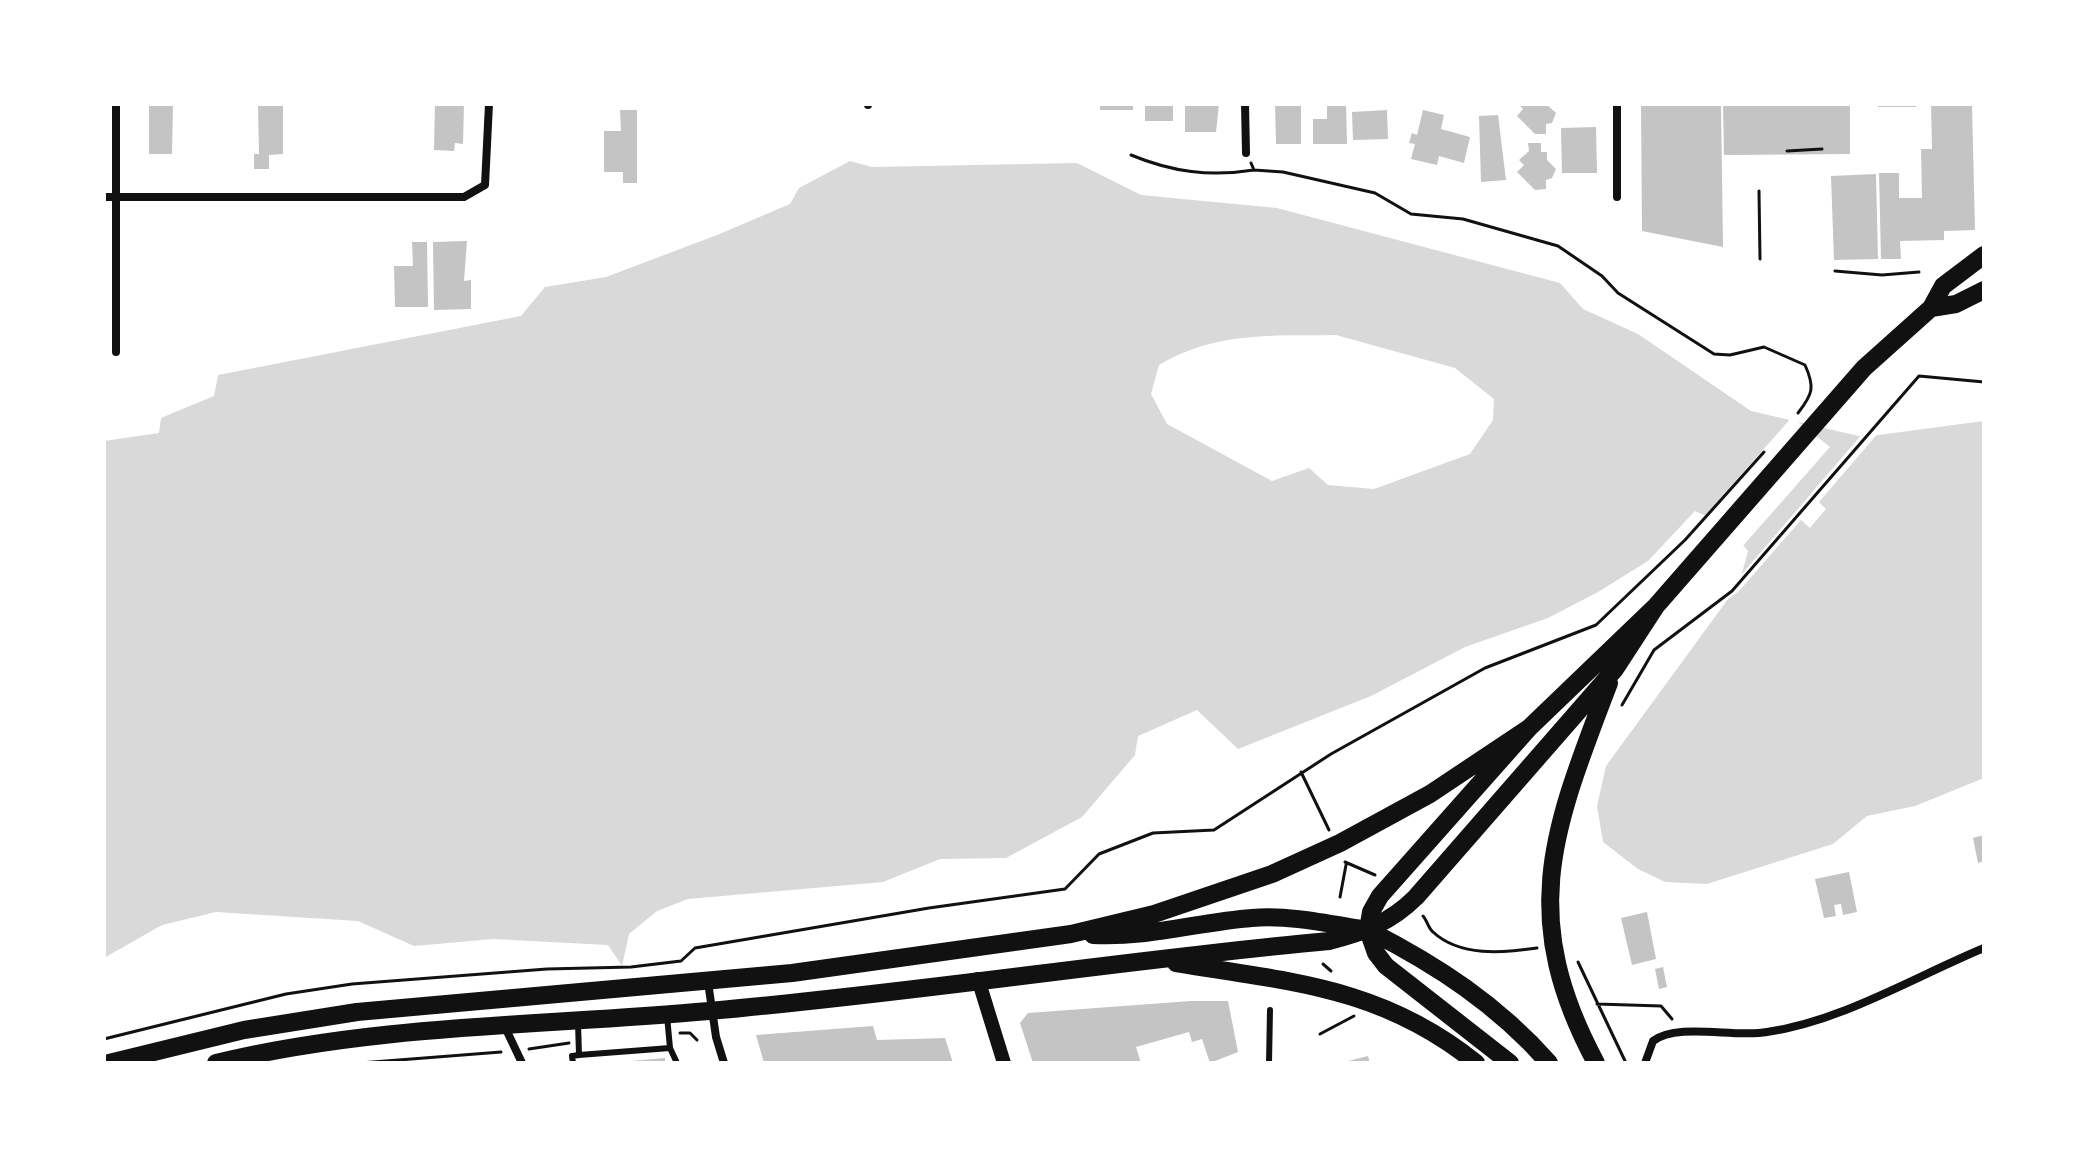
<!DOCTYPE html>
<html>
<head>
<meta charset="utf-8">
<style>
  body { margin:0 }
  #map { position:relative; width:2088px; height:1167px; overflow:hidden; background:#fff; font-family:"Golos Text",sans-serif }
  canvas { display:block }
  .frame { position:absolute; inset:0; border:106px solid #fff; pointer-events:none }
</style>
</head>
<body>
<div id="map">
<canvas width="2088" height="1167"></canvas>
<div class="frame"></div>
</div>
<script>
const ctx = document.querySelector('canvas').getContext('2d');
ctx.lineJoin = 'round';
function paint(path, color) {
  ctx.fillStyle = color;
  ctx.fill(path, 'evenodd');
}
function trace(path, color, width, dash) {
  ctx.strokeStyle = color;
  ctx.lineWidth = width;
  ctx.lineCap = dash ? 'butt' : 'round';
  ctx.setLineDash(dash || []);
  ctx.stroke(path);
}
const water = new Path2D(`
  M850 161 872 167 1077 163 1141 195 1277 208 1560 283 1583 309 1638 334 1751 411 1863 437 1984 421V778L1915 806 1867 816 1833 844 1707 884 1665 882 1638 869 1603 842 1597 806 1606 766 1739 584 1748 551 1726 525 1695 511 1648 561 1598 592 1548 618 1465 647 1371 696 1238 749 1197 710 1138 736 1135 755 1082 817 1006 858 940 859 883 882 688 899 657 911 629 934 622 966 608 945 493 939 414 946 358 921 216 912 162 925 104 958V441L159 433 161 418 214 396 218 375 521 316 545 287 606 277 717 235 790 204 799 188ZM1336 335 1455 368 1494 399 1493 420 1470 454 1374 489 1328 485 1309 468 1272 481 1167 424 1151 394 1159 365C1216 331 1272 336 1336 335Z`);
const pier = new Path2D(`
  M1792 417 1830 447 1741 548 1723 529 1702 519Z
  M1880 431 1819 502 1826 509 1810 528 1801 520 1739 591 1715 609 1736 581 1863 433Z`);
const building = new Path2D(`
  M149 104H173L172 154H149Z
  M258 104H283V154L269 155V169H254V154H259Z
  M435 104H464L463 144 455 143 454 151 434 150Z
  M1100 104H1133V110H1100Z
  M1145 104H1173V121H1145Z
  M1185 104H1219L1216 132H1185Z
  M1275 104H1301V144H1276Z
  M1327 104H1346L1347 144H1313V119H1327Z
  M1518 104H1546L1556 113 1552 123 1546 124V134H1535L1517 116 1523 109Z
  M1641 104H1721L1723 247 1642 231Z
  M1723 104H1850V154L1724 155Z
  M1878 104H1916V107H1878Z
  M1931 104H1972L1975 230 1944 231V240L1900 241 1901 259H1881L1879 173H1899V198H1922L1921 149H1932Z
  M620 110H637V183H623V172H604V131H621Z
  M1387 110 1388 139 1353 140 1352 112Z
  M1423 110 1444 115 1441 129 1470 137 1464 163 1439 156 1437 165 1411 159 1415 144 1409 143 1412 133 1417 135Z
  M1498 115 1506 180 1481 182 1479 116Z
  M1596 127 1597 173H1562L1561 128Z
  M1528 143H1541V152H1547V160L1556 169 1552 178 1546 180V189L1535 190 1517 172 1524 165 1519 160 1529 151Z
  M1876 174 1878 259 1834 260 1831 176Z
  M467 241 464 281 471 280V309L434 310 433 242Z
  M412 242H427L428 307H395L394 266H413Z
  M1984 835V861L1978 863 1973 838Z
  M1849 872 1857 912 1843 915 1841 904 1834 905 1836 916 1824 918 1815 879Z
  M1647 912 1656 959 1632 965 1621 918Z
  M1663 967 1667 987 1659 989 1655 969Z
  M1191 1001H1228L1238 1052 1210 1063 1202 1039 1192 1042 1189 1032 1136 1047 1141 1063H1033L1020 1023 1028 1013Z
  M873 1026 877 1040 945 1038 953 1063H764L756 1035Z
  M1368 1056 1370 1063H1345L1344 1062Z
  M665 1058V1063H631V1061Z`);
const path = new Path2D(`
  M1787 151 1822 149
  M1131 155C1172 172 1210 177 1254 170L1251 163
  M1254 170 1283 172 1375 193 1411 214 1463 219 1558 246 1602 276 1618 293 1714 354 1730 355 1764 347 1805 365C1815 387 1813 394 1798 413
  M1759 191 1760 259
  M1835 271 1882 275 1919 272
  M1622 705 1654 650 1732 591 1919 376 1984 382
  M1301 772 1329 830
  M1345 862 1375 875
  M1340 897 1346 865
  M1423 916C1427 920 1428 928 1433 932 1460 957 1503 953 1537 948
  M1578 962 1626 1063
  M1323 964 1331 971
  M1597 1004 1661 1006 1672 1019
  M680 1033H690L697 1040
  M1320 1034 1354 1016
  M104 1039 286 994 352 984 547 969 631 967 681 961 695 948 929 908 1065 889 1099 854 1153 833 1214 830 1331 754 1485 668 1596 625 1685 540 1764 452
  M529 1049 569 1043
  M360 1063 501 1052`);
const service = new Path2D(`
  M667 1016 670 1048 677 1063
  M578 1023 579 1055 670 1048
  M573 1063 572 1056 579 1055
  M1269 1063 1270 1010`);
const minor = new Path2D(`
  M116 104V352
  M868 104V105
  M1245 104 1246 153
  M1617 104V197
  M104 197H464L485 185 489 104
  M708 982 716 1037 724 1063
  M504 1025 522 1063
  M1645 1063 1653 1041C1678 1022 1734 1038 1767 1032 1842 1021 1914 977 1984 948`);
const tertiary = new Path2D(`
  M978 979 1004 1063`);
const primary = new Path2D(`
  M1368 930C1437 965 1498 1005 1549 1063
  M1368 930 1376 953 1386 966 1510 1063`);
const trunk = new Path2D(`
  M1931 308 1956 304 1984 290
  M1368 930 1371 912 1380 896 1529 728 1656 606 1864 368 1931 308 1943 286 1984 255
  M1093 935C1147 938 1199 922 1252 918 1289 915 1325 923 1361 929
  M1176 963C1291 982 1382 987 1476 1063
  M109 1063 244 1030 357 1012 792 973 1071 934 1154 914 1272 874 1340 843 1430 794 1529 728
  M216 1063C377 1024 544 1026 709 1011 916 993 1122 960 1329 941 1364 932 1390 923 1416 897L1615 669 1656 606
  M1596 1063C1516 914 1554 828 1609 683`);
paint(water, '#d9d9d9');
paint(pier, '#fff');
paint(building, '#c4c4c4');
trace(path, '#111', 3);
trace(service, '#111', 6);
trace(minor, '#111', 8);
trace(tertiary, '#111', 14);
trace(primary, '#111', 18);
trace(trunk, '#111', 18);
</script>
</body>
</html>
